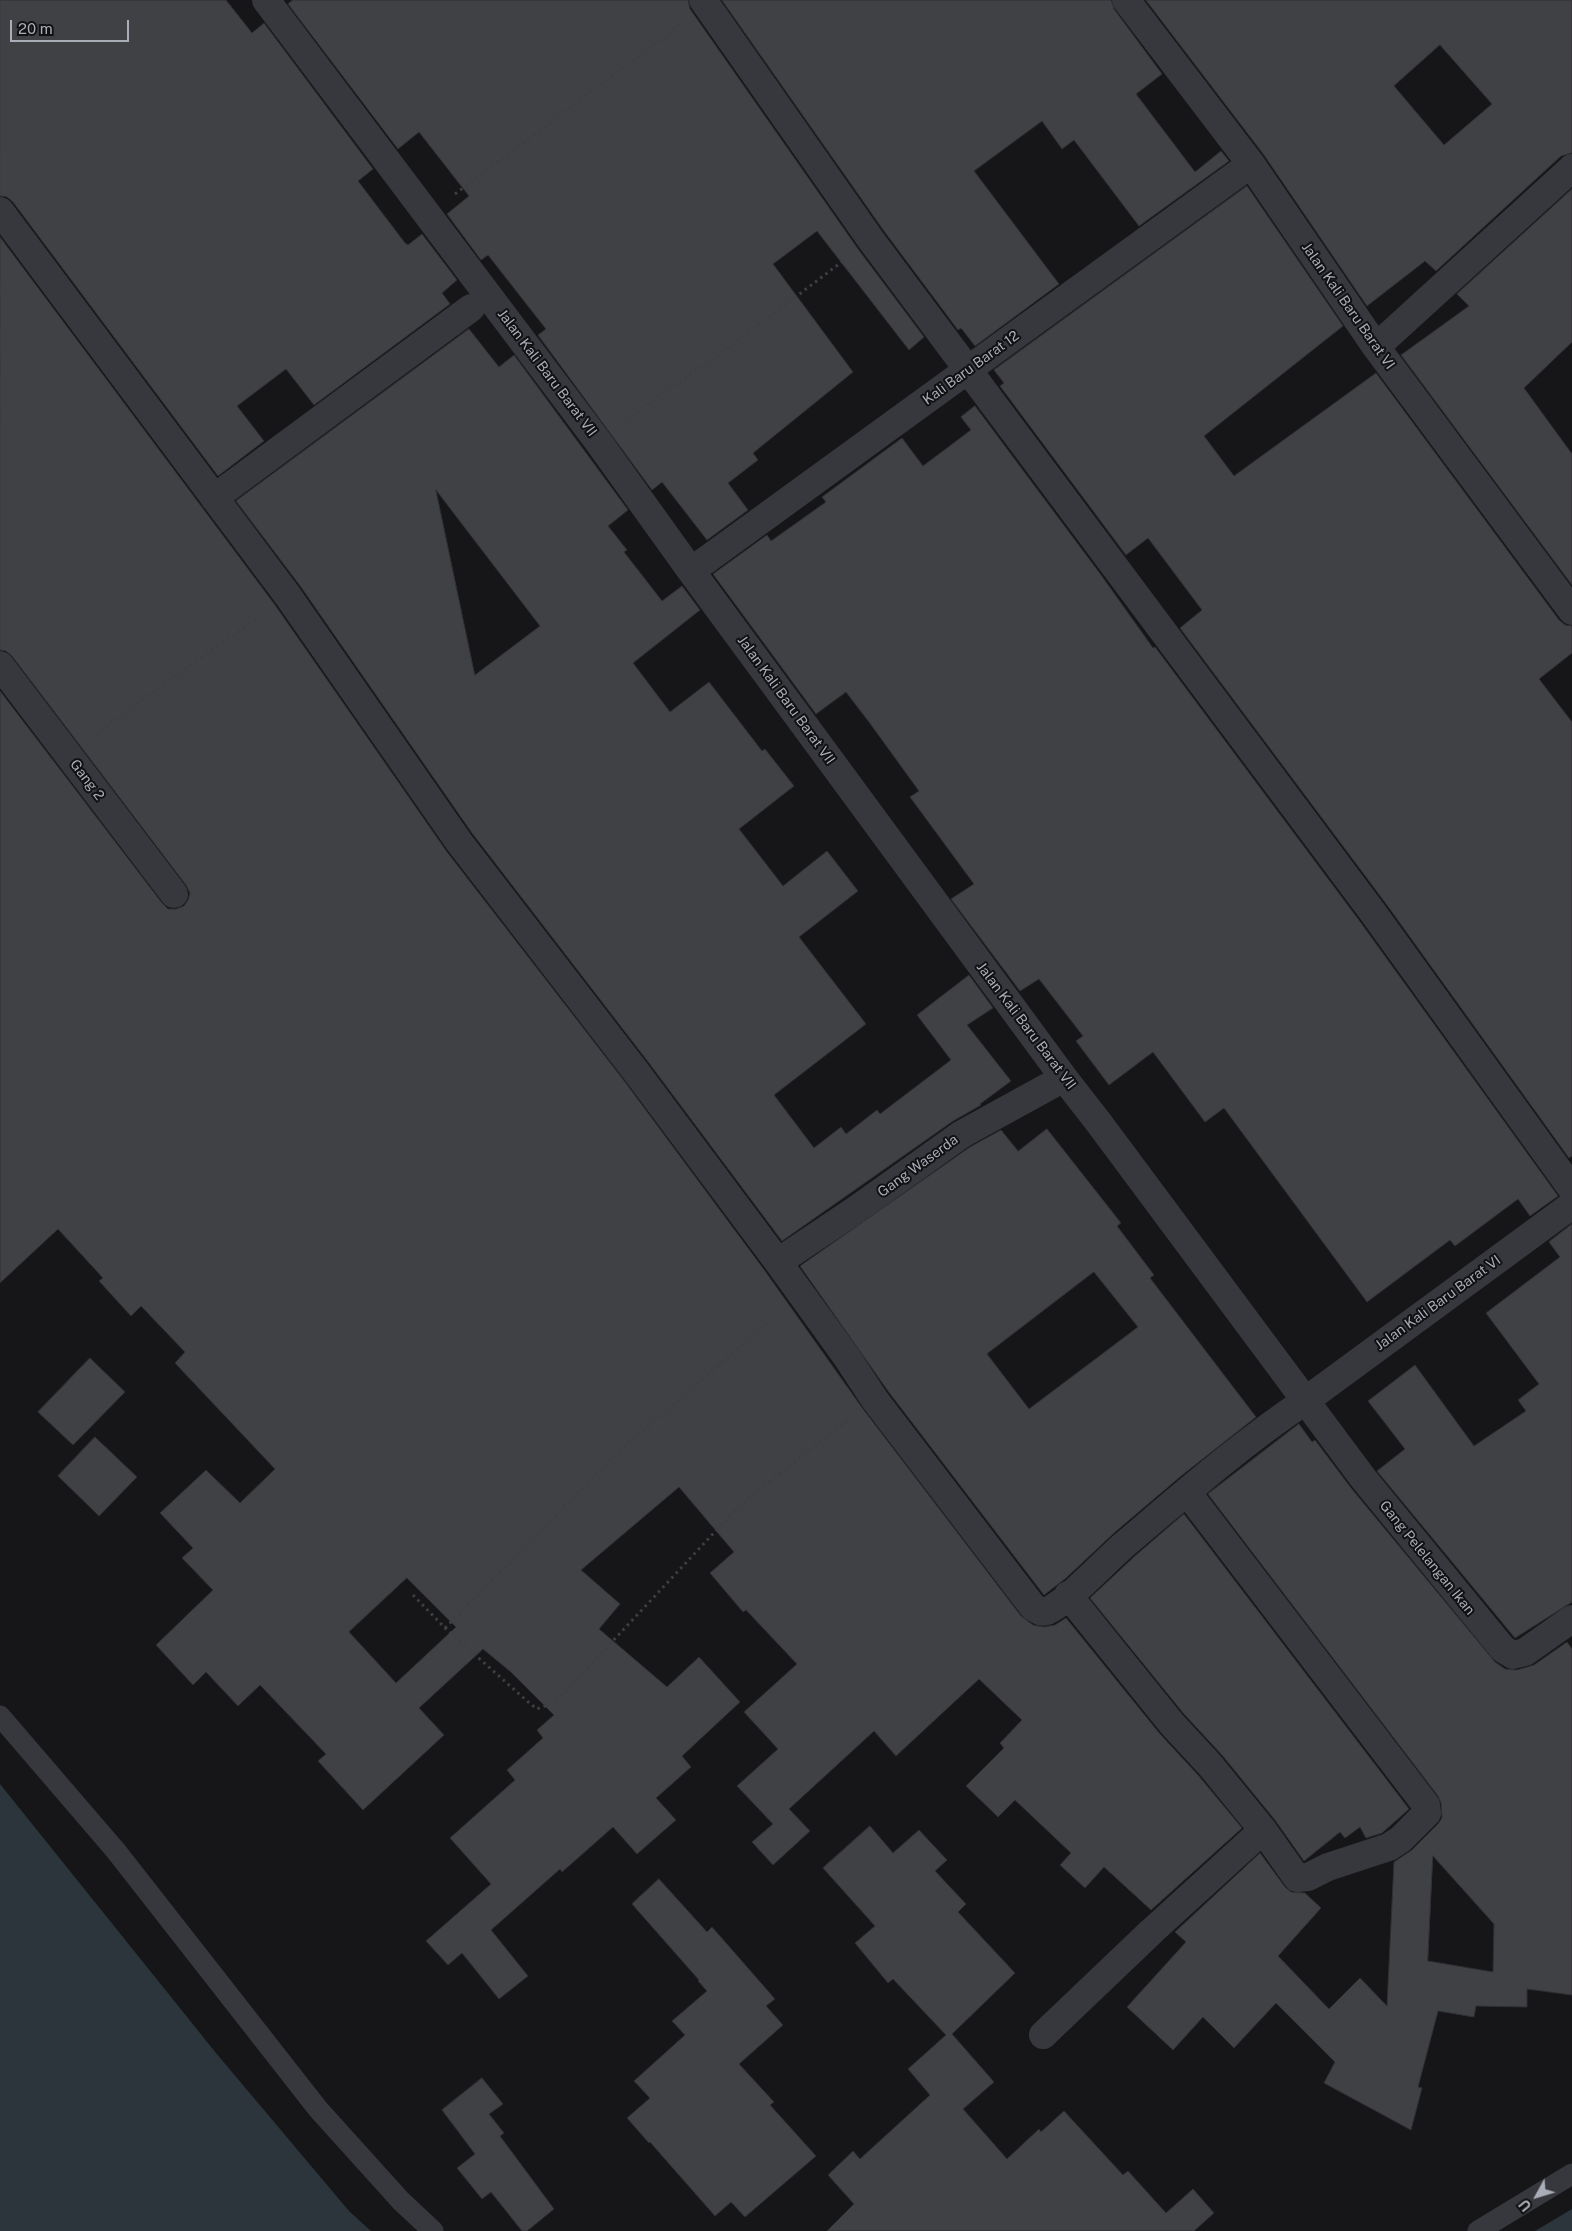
<!DOCTYPE html>
<html>
<head>
<meta charset="utf-8">
<style>
  body { margin:0 }
  #map { position:relative; width:1572px; height:2231px; overflow:hidden; background:#161618; font-family:"Public Sans",sans-serif }
  canvas { display:block }
  .north { position:absolute; left:1512px; top:2171px; width:50px; height:50px; -webkit-text-stroke:4px #111113; paint-order:stroke; rotate:231deg; font-size:14px; font-weight:700; line-height:20px; text-align:center; color:#a8adb8 }
  .north::after { content:''; display:block; margin:auto; width:18px; height:22px; background:#a8adb8; clip-path:polygon(50% 0,100% 100%,50% 72%,0 100%) }
  .scale { position:absolute; left:10px; top:20px; width:119px; height:22px; box-sizing:border-box; border:2px solid #a8adb8; border-top:0; padding-left:6px; font-size:15px; line-height:18px; white-space:nowrap; color:#a8adb8; -webkit-text-stroke:4px #111113; paint-order:stroke }
</style>
</head>
<body>
<div id="map">
<canvas width="1572" height="2231"></canvas>
<div class="north">U</div>
<div class="scale">20 m</div>
</div>
<script>
const ctx = document.querySelector('canvas').getContext('2d');
ctx.lineJoin = 'round';
function paint(path, color) {
  ctx.fillStyle = color;
  ctx.fill(path, 'evenodd');
}
function trace(path, color, width, dash) {
  ctx.strokeStyle = color;
  ctx.lineWidth = width;
  ctx.lineCap = dash ? 'butt' : 'round';
  ctx.setLineDash(dash || []);
  ctx.stroke(path);
}
function drawText(font, color, halo, rows, align = 'center') {
  ctx.font = font + ' "Public Sans",sans-serif';
  ctx.lineWidth = 4;
  ctx.setLineDash([]);
  ctx.textBaseline = 'middle';
  ctx.strokeStyle = halo;
  ctx.fillStyle = color;
  for (const [text, x, y, turn = 0] of rows) {
    ctx.save();
    ctx.translate(x, y);
    ctx.rotate((+turn || 0) * Math.PI / 180);
    ctx.textAlign = isNaN(turn) ? turn : align;
    if (halo) ctx.strokeText(text, 0, 0);
    ctx.fillText(text, 0, 0);
    ctx.restore();
  }
}
const water = new Path2D(`
  M0 1784 216 2053 349 2211 371 2231H0Z
  M1572 2209V2231H1535Z`);
const building = new Path2D(`
  M0 0H226L252 33 264 23 373 169 358 181 405 243 408 245 422 234 457 280 442 293 450 304 314 405 286 369 237 406 264 441 218 476 13 202 7 197 0 196Z
  M293 0H688L690 9 858 249 924 337 909 350 817 231 773 264 853 372 753 453 758 460 728 483 748 510 707 540 662 482 652 490 538 335 546 329 488 255 481 260 447 214 469 196 419 132 398 149 288 4Z
  M722 0H1111L1114 9 1162 74 1136 94 1195 172 1221 151 1229 161 1139 226 1074 140 1062 149 1042 121 974 171 1059 284 975 346 961 328 958 330 884 231Z
  M1146 0H1572V153L1561 156 1436 271 1425 261 1367 306 1264 155ZM1440 45 1492 104 1444 145 1394 86Z
  M1247 186 1343 326 1204 436 1234 476 1376 373 1559 620 1565 625 1572 626V653L1539 679 1572 722V1156L1569 1158 1387 905 1180 628 1202 610 1148 538 1126 555 1000 386 1004 383 994 370Z
  M1572 189V342L1524 388 1572 454V585L1401 355 1469 306 1457 294Z
  M0 237 275 605 447 852 625 1082 765 1271 863 1409 1021 1616 1033 1625 1044 1627 1055 1625 1066 1618 1160 1734 1198 1775 1242 1828 1151 1910 1104 1867 1085 1888 1060 1865 1071 1853 1015 1800 998 1817 966 1786 1004 1748 1000 1743 1022 1720 979 1679 896 1756 874 1731 789 1809 810 1831 773 1865 752 1842 773 1824 737 1786 778 1749 744 1712 797 1664 746 1610 743 1612 710 1573 734 1552 679 1487 581 1570 620 1604 599 1629 667 1687 699 1657 740 1702 682 1756 691 1767 656 1798 676 1820 637 1854 613 1827 562 1872 560 1869 491 1930 528 1976 499 1999 462 1953 448 1965 426 1941 491 1884 450 1838 515 1780 507 1770 543 1738 537 1730 554 1715 512 1673 483 1649 419 1708 444 1735 363 1810 318 1761 326 1754 260 1685 238 1706 206 1672 193 1685 156 1645 213 1590 182 1558 193 1548 160 1513 206 1470 240 1503 275 1469 175 1363 185 1352 141 1306 131 1316 99 1281 103 1278 58 1229 0 1283V691L162 903 168 909H176L184 906 188 900 190 893 186 885 12 656 6 651 0 650ZM407 1578 456 1627 396 1683 349 1632Z
  M469 329 499 367 514 355 628 510 608 526 627 550 624 552 662 601 682 586 700 610 633 663 670 712 709 682 762 751 765 749 794 786 739 829 783 886 827 851 858 891 799 937 866 1024 774 1095 814 1148 841 1127 846 1134 877 1110 880 1114 951 1060 917 1015 969 975 993 1008 967 1025 1011 1081 980 1104 981 1105 953 1121 782 1241 649 1063 472 833 301 587 236 501ZM436 490 540 626 475 675Z
  M975 406 1101 575 1153 648 1155 647 1361 923 1558 1196 1530 1216 1518 1199 1455 1246 1450 1240 1367 1302 1224 1108 1205 1122 1153 1052 1109 1085 1076 1041 1083 1036 1039 979 1020 991 951 899 974 884 910 797 919 791 869 722 846 692 816 714 713 574 767 535 771 541 826 502 822 497 902 438 923 466 971 430 961 417Z
  M1047 1129 1121 1223 1117 1226 1154 1275 1150 1278 1256 1417 1181 1476 1115 1532 1066 1578 1044 1595 888 1391 800 1266 970 1147 1001 1130 1018 1151ZM1094 1272 1138 1327 1029 1409 987 1354Z
  M1572 1224V1602L1515 1638 1377 1471 1405 1449 1368 1401 1415 1365 1474 1446 1526 1411 1518 1400 1539 1384 1486 1313 1560 1257 1549 1242Z
  M90 1358 125 1392 73 1445 38 1412Z
  M1299 1424 1312 1442 1315 1440 1351 1488 1495 1662 1505 1669 1517 1670 1534 1665 1567 1642 1572 1649V1995L1527 1989V2007L1476 2006 1474 2017 1438 2011 1418 2087 1422 2088 1411 2130 1324 2083 1335 2062 1276 2003 1234 2048 1203 2017 1173 2050 1127 2007 1186 1942 1175 1932 1260 1853 1285 1887 1291 1892 1305 1893 1321 1908 1278 1956 1329 2009 1360 1978 1387 2006 1394 1862 1412 1850 1438 1824 1442 1818 1441 1803 1438 1796 1208 1494ZM1433 1856 1494 1924 1493 1972 1428 1961Z
  M95 1437 137 1477 99 1516 58 1476Z
  M1184 1514 1409 1809 1382 1833 1366 1838 1360 1827 1345 1838 1340 1832 1304 1861 1275 1820 1222 1755 1184 1714 1090 1598 1135 1556Z
  M870 1826 893 1853 919 1830 947 1860 935 1871 966 1904 958 1912 1015 1973 952 2034 994 2082 963 2109 1007 2159 1039 2129 1041 2132 1064 2111 1123 2175 1128 2171 1166 2213 1193 2189 1214 2213 1194 2231H827L854 2204 828 2175 853 2151 860 2159 929 2096 930 2095 908 2069 946 2035 893 1979 888 1983 855 1943 875 1926 823 1868Z
  M659 1879 707 1932 712 1927 775 1999 766 2006 783 2025 739 2064 774 2102 770 2105 816 2156 745 2217 731 2202 715 2216 650 2142 649 2143 627 2118 650 2098 634 2081 685 2035 672 2021 707 1991 698 1981 699 1980 632 1904Z
  M482 2078 503 2104 489 2114 504 2133 500 2136 554 2209 527 2231H522L491 2192 482 2199 457 2168 475 2154 442 2110Z`);
const path = new Path2D(`
  M455 194 680 25
  M626 420 735 343 843 261
  M95 734 259 617
  M413 1595 445 1628 527 1701 537 1709 550 1704 567 1690 739 1506 848 1420
  M445 1628 625 1446 776 1316`);
const lane = new Path2D(`
  M0 1716 116 1851 318 2109 401 2201 433 2231
  M1478 2231 1572 2174`);
const street = new Path2D(`
  M266 0 597 440 691 571 1064 1078 1099 1123 1363 1478 1503 1649 1513 1655 1525 1652 1572 1619
  M703 0 871 240 1374 914 1572 1189
  M1126 0 1251 164 1376 347 1572 611
  M0 211 288 596 459 842 637 1073 778 1262 846 1356 875 1400 1033 1607C1038 1610 1041 1613 1047 1611 1069 1601 1105 1561 1125 1544 1184 1494 1241 1444 1305 1401L1572 1205
  M1376 347 1572 168
  M214 498 471 308
  M691 571 1251 164
  M0 665 174 894
  M778 1262 857 1209 962 1134 1064 1078
  M1068 1595 1172 1724 1210 1765 1263 1830 1297 1878 1308 1877 1328 1867 1389 1847 1401 1839 1427 1813 1426 1805 1187 1492
  M1043 2035 1152 1931 1263 1830`);
const streetNames = [
  ["Jalan Kali Baru Barat VI",1348,306,55],
  ["Kali Baru Barat 12",971,368,-36],
  ["Jalan Kali Baru Barat VII",547,373,53],
  ["Jalan Kali Baru Barat VII",786,700,54],
  ["Gang 2",87,780,53],
  ["Jalan Kali Baru Barat VII",1026,1026,53],
  ["Gang Waserda",918,1166,-36],
  ["Jalan Kali Baru Barat VI",1438,1303,-36],
  ["Gang Pelelangan Ikan",1427,1558,51]
];
paint(water, '#2c353c');
paint(building, '#404145');
trace(building, '#303034', 1);
trace(path, '#3d3f44', 3, [2.5, 4]);
trace(lane, '#37383d', 21);
trace(street, '#37383d', 28);
drawText('14px', '#a8adb8', '#111113', streetNames);
</script>
</body>
</html>
